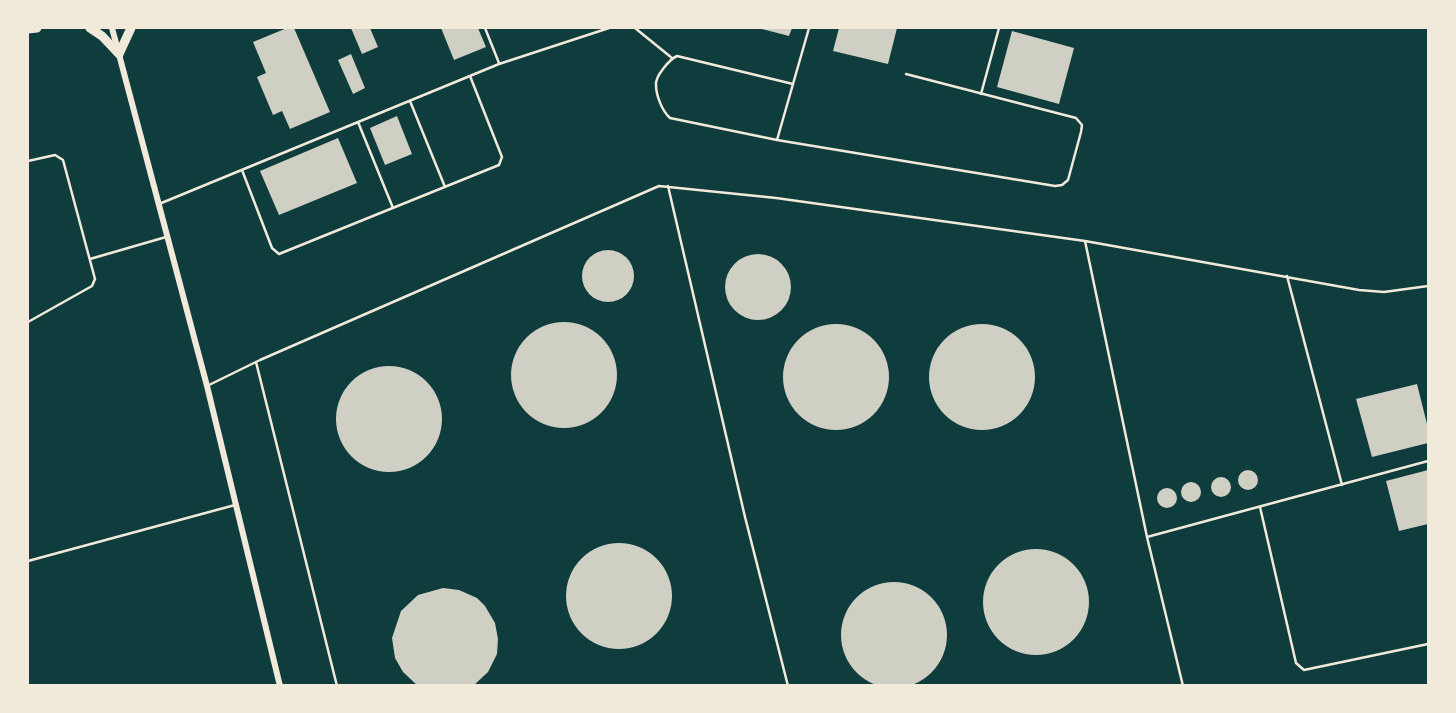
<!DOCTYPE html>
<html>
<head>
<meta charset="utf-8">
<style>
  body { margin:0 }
  #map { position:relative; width:1456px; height:713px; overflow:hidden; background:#0f3d3e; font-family:Ubuntu,sans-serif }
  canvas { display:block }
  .frame { position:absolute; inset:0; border:29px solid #f1e9da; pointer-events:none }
</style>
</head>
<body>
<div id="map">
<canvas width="1456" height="713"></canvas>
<div class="frame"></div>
</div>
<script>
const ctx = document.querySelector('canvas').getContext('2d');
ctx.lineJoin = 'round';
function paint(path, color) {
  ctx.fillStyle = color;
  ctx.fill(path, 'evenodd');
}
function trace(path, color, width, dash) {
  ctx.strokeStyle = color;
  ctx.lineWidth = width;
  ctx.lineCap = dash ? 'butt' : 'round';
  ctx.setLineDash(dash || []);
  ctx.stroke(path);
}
const building = new Path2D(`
  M287 28H294L330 112 290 129 282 111 273 115 257 77 266 73 253 42Z
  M351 28H370L378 47 362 54Z
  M441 28H478L486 47 454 60Z
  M758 28H792L789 36Z
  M839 28H897L888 64 833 51Z
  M1012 31 1074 48 1059 104 997 87Z
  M351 54 365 88 353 94 338 60Z
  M397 116 412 154 385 165 370 128Z
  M338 138 357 183 279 215 260 171Z
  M582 276a26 26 0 1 1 52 0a26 26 0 1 1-52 0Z
  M725 287a33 33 0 1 1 66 0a33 33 0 1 1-66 0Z
  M511 375a53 53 0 1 1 106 0a53 53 0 1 1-106 0Z
  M783 377a53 53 0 1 1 106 0a53 53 0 1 1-106 0Z
  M929 377a53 53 0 1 1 106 0a53 53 0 1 1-106 0Z
  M336 419a53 53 0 1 1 106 0a53 53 0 1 1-106 0Z
  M1417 384 1428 428V443L1372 457 1356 399Z
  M1238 480a10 10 0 1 1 20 0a10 10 0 1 1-20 0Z
  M1428 470V524L1399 531 1386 481Z
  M1211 487a10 10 0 1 1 20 0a10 10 0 1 1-20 0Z
  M1181 492a10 10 0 1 1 20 0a10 10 0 1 1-20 0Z
  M1157 498a10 10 0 1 1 20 0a10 10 0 1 1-20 0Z
  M566 596a53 53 0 1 1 106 0a53 53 0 1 1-106 0Z
  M983 602a53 53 0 1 1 106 0a53 53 0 1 1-106 0Z
  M841 635a53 53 0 1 1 106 0a53 53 0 1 1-106 0Z
  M443 588 459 590 477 598 485 606 495 623 498 639 497 654 488 672 473 686H418L403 672 395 658 392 638 401 611 418 595Z`);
const service = new Path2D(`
  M485 28 499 63
  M635 28 672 58
  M793 84 677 56C670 59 655 76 656 85 656 95 662 111 670 118L777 140 1055 186 1062 185 1068 180 1081 132 1082 125 1076 118 906 74
  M981 94 999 28
  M410 101 445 187
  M358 122 393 208
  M777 140 809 28
  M28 161 55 155 63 160 95 279 92 286 28 322
  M242 170 272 248 279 254 499 165 502 157 470 76
  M668 186 745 517 788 686
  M159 204 499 64 609 28
  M1085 241 1147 537 1183 686
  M90 259 166 237
  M1287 276 1342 485
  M256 362 337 686
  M209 385 260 360 659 186 776 198 1085 241 1359 290 1384 292 1428 286
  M1260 507 1296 663 1304 670 1428 644
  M1147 537 1428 461
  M28 561 235 505`);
const tertiary = new Path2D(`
  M112 28 207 386 280 686`);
const primary = new Path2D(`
  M90 28 102 36 119 54 131 28
  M28 29 37 28`);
paint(building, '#cfcfc3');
trace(service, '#f1e9da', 2.5);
trace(tertiary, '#f1e9da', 6);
trace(primary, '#f1e9da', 9);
</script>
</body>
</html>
